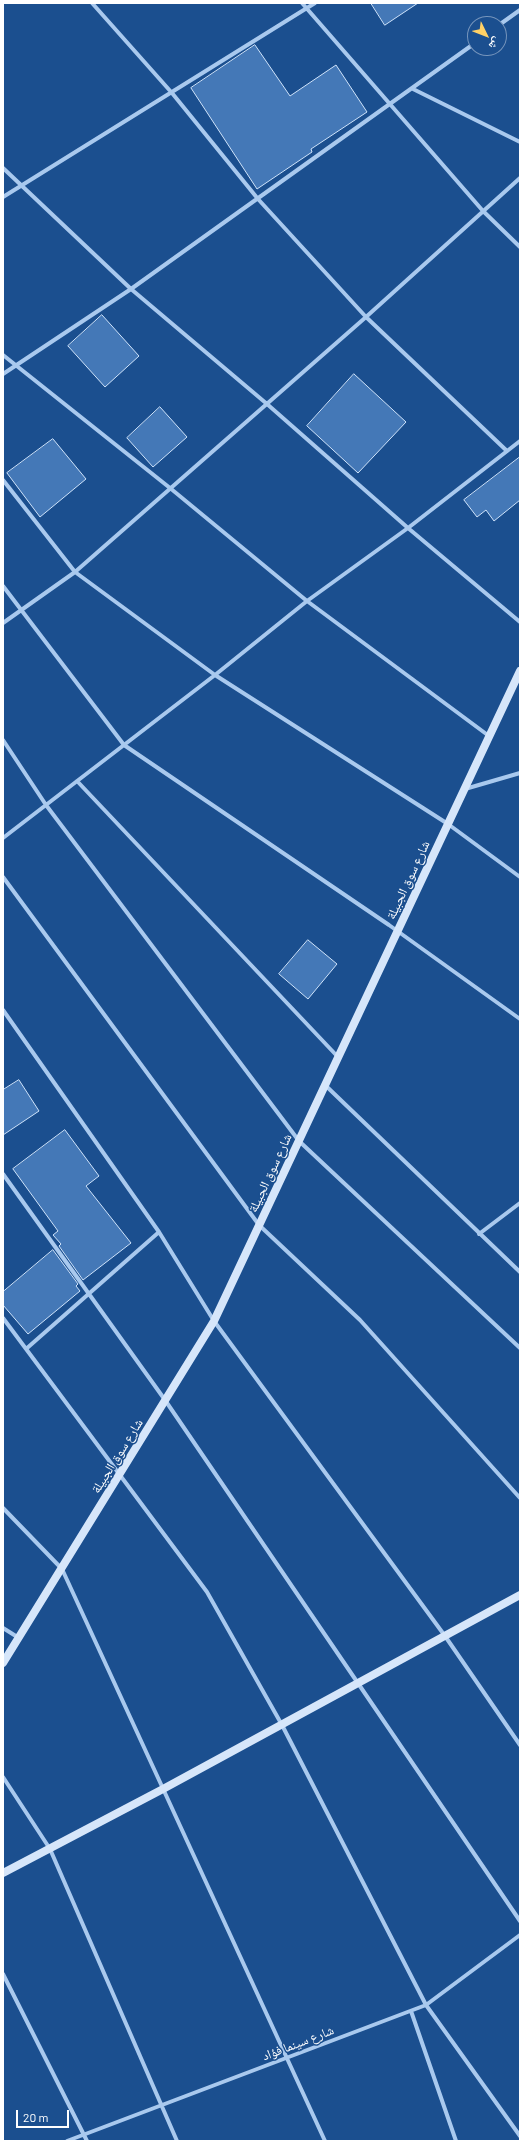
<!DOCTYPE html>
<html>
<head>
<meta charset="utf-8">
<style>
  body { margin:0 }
  #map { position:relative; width:523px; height:2144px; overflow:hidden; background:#1b4f8f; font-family:Barlow,"Noto Naskh Arabic",sans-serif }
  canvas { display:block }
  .frame { position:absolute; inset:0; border:4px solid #fff; pointer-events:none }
  .north { position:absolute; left:467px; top:16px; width:40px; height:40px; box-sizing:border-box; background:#1b4f8f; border:1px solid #7695bc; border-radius:50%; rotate:133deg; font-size:11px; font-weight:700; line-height:16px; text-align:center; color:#fff }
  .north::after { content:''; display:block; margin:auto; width:14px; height:18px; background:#ffd166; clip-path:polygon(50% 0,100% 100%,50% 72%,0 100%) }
  .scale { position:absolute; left:16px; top:2110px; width:53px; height:18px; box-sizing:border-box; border:2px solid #fff; border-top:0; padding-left:5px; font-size:12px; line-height:14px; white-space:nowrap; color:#fff; -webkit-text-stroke:3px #1b4f8f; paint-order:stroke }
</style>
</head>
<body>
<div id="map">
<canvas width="523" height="2144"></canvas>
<div class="frame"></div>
<div class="north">ش</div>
<div class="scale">20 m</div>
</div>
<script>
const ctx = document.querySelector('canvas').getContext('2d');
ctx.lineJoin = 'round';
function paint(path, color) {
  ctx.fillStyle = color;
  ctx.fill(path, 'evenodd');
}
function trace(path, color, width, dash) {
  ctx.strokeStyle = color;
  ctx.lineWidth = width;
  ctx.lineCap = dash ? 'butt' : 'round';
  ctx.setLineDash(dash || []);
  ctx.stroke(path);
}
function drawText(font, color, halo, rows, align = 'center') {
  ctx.font = font + ' Barlow,"Noto Naskh Arabic",sans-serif';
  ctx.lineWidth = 3;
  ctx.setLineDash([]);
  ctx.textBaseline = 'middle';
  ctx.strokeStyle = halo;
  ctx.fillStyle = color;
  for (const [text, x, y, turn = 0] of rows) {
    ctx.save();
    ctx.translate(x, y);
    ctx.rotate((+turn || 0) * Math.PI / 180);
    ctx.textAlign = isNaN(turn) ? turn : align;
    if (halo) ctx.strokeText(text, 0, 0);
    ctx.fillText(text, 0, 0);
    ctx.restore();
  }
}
const building = new Path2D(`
  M371 3H418L385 25Z
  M255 45 290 96 336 65 367 112 311 149 312 152 257 189 191 88Z
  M102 315 139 356 105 387 68 346Z
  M354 374 406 422 358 473 307 426Z
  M160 407 187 437 153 467 127 438Z
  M53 439 86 479 40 517 7 473Z
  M520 457V500L494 521 486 510 477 517 464 500Z
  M308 940 337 964 308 999 279 974Z
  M19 1080 39 1111 3 1135V1090Z
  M65 1130 99 1176 86 1186 131 1243 83 1280 59 1246 61 1244 53 1235 58 1231 13 1169Z
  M53 1250 78 1284 76 1286 80 1291 28 1334 3 1305V1292Z`);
const street = new Path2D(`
  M92 3 172 93 258 199 366 317 507 451
  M302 3 483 211 520 247
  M499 25 520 10
  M413 89 520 142
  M3 168 131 289 267 404 408 528 520 622
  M3 197 315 3
  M3 355 170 488 307 601 489 736
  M3 374 131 289 475 43
  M3 480 75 572 215 675 448 824 520 877
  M3 586 124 745 389 925 520 1019
  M3 623 75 572 366 317 520 178
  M3 740 46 805 299 1141 520 1348
  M77 781 338 1057
  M465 789 520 773
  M3 838 215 675 307 601 408 528 520 441
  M3 877 259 1225 360 1320 520 1498
  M3 1010 159 1232 214 1321 445 1636 520 1745
  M325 1085 520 1272
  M3 1174 165 1400 520 1921
  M479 1234 520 1203
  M3 1318 207 1592 282 1725 426 2005 520 2136
  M26 1349 159 1232
  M3 1508 62 1569 325 2141
  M3 1628 19 1638
  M3 1777 50 1849 177 2141
  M3 1974 87 2141
  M411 2011 456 2141
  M67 2141 426 2005 520 1935`);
const secondary = new Path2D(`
  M3 1663 214 1321 520 671
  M3 1873 163 1789 520 1595`);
const streetNames = [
  ["شارع سوق الجبيلة",408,880,-65],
  ["شارع سوق الجبيلة",270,1173,-65],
  ["شارع سوق الجبيلة",117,1456,-58],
  ["شارع سينما فؤاد",298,2043,-21]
];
paint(building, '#4478b7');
trace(building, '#cfe3fa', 1);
trace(street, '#a9c9ee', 4);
trace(secondary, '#d6e6fa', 8);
drawText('13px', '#fff', '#1b4f8f', streetNames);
</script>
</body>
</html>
